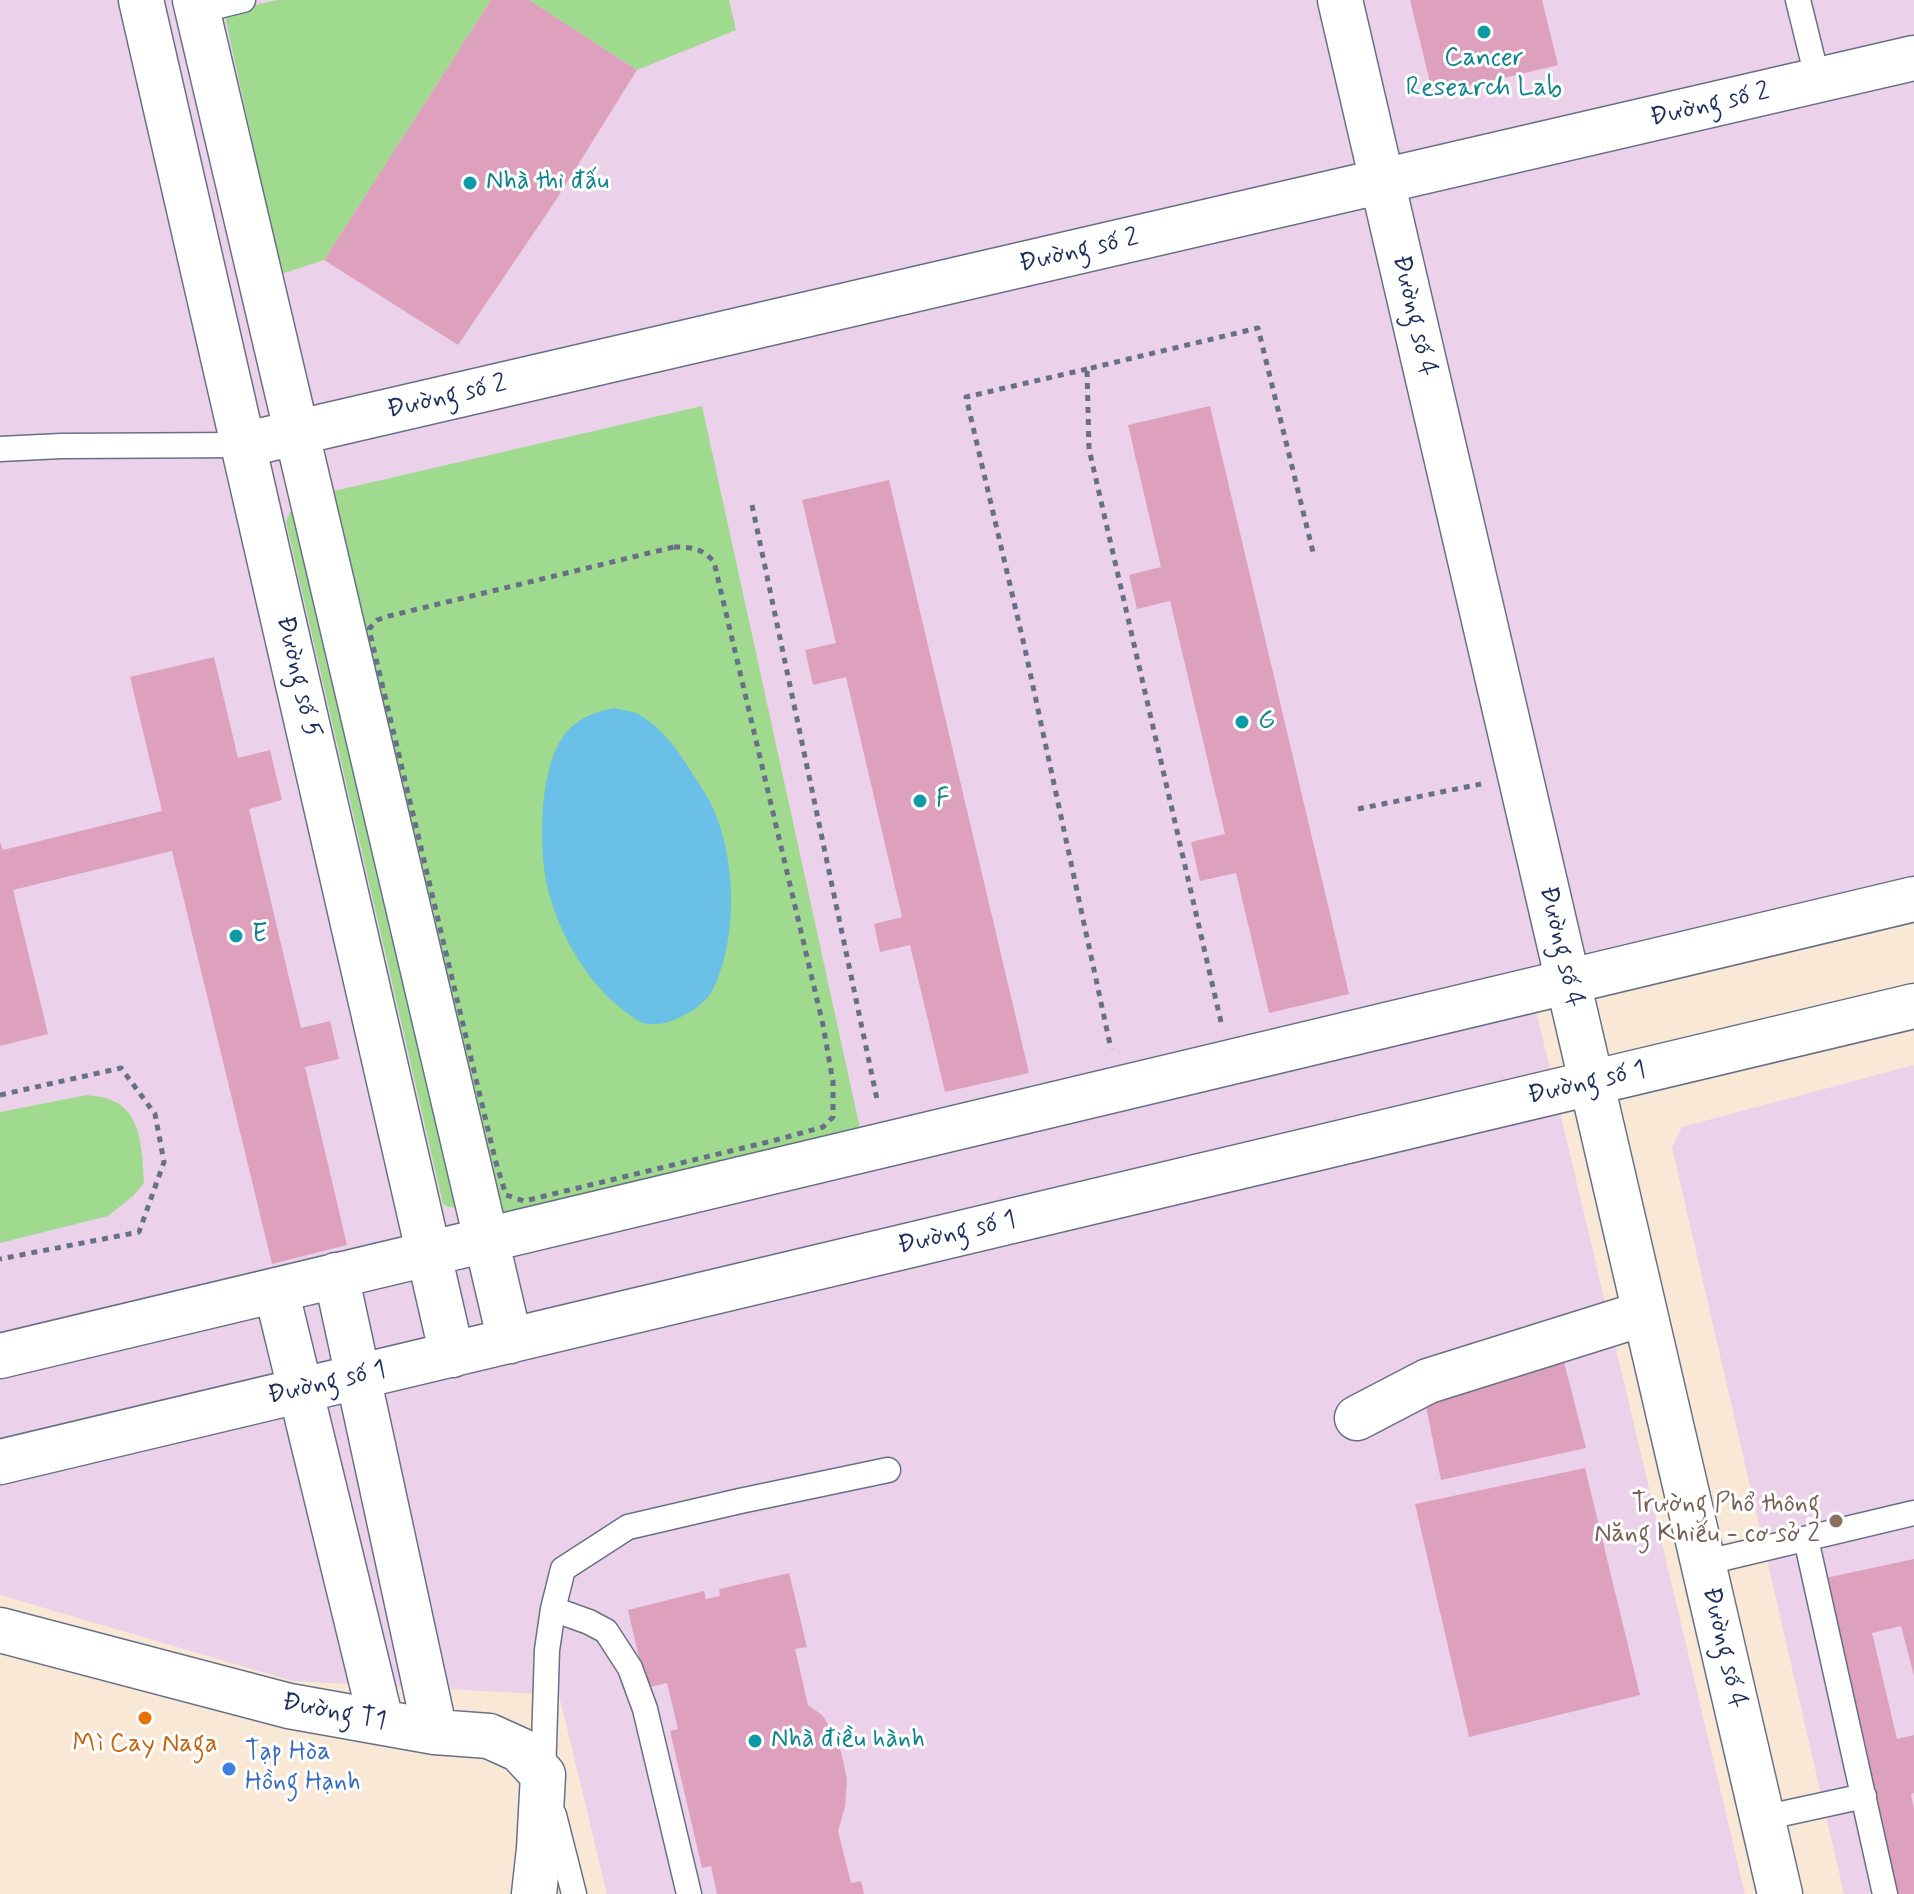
<!DOCTYPE html>
<html>
<head>
<meta charset="utf-8">
<style>
  body { margin:0 }
  canvas { display:block; background:#f8e8d5 }
</style>
</head>
<body>
<canvas width="1914" height="1894"></canvas>
<script>
const ctx = document.querySelector('canvas').getContext('2d');
ctx.lineJoin = 'round';
function paint(path, color) {
  ctx.fillStyle = color;
  ctx.fill(path, 'evenodd');
}
function trace(path, color, width, dash) {
  ctx.strokeStyle = color;
  ctx.lineWidth = width;
  ctx.lineCap = dash ? 'butt' : 'round';
  ctx.setLineDash(dash || []);
  ctx.stroke(path);
}
function drawText(font, color, halo, rows, align = 'center') {
  ctx.font = font + ' Mynerve,sans-serif';
  ctx.lineWidth = 6;
  ctx.setLineDash([]);
  ctx.textBaseline = 'middle';
  ctx.strokeStyle = halo;
  ctx.fillStyle = color;
  for (const [text, x, y, turn = 0] of rows) {
    ctx.save();
    ctx.translate(x, y);
    ctx.rotate((+turn || 0) * Math.PI / 180);
    ctx.textAlign = isNaN(turn) ? turn : align;
    if (halo) ctx.strokeText(text, 0, 0);
    ctx.fillText(text, 0, 0);
    ctx.restore();
  }
}
const built = new Path2D(`
  M0 0H1914V876L1526 968 1745 1894H607L559 1695 293 1681 0 1595Z
  M1914 1065V1894H1844L1672 1147 1682 1127Z`);
const green = new Path2D(`
  M277 0H491L324 260 281 274 224 12Z
  M529 0H729L736 30 637 70Z
  M702 406 866 1156 507 1229 479 1120 334 491Z
  M298 511 457 1208 449 1207 443 1204 286 522 290 512Z
  M87 1095C94 1096 104 1097 111 1100 143 1112 142 1154 144 1183L133 1196 108 1216 0 1243V1112Z`);
const water = new Path2D(`
  M614 708C622 710 631 711 638 714 663 728 680 753 694 776 702 788 710 800 715 813 736 863 737 936 715 985 708 1001 696 1009 681 1017 669 1023 653 1027 640 1022 636 1020 633 1017 630 1015 591 988 563 942 550 897 538 857 538 771 563 737 575 719 594 712 614 708Z`);
const building = new Path2D(`
  M491 0H529L637 70 556 200 458 345 324 260Z
  M1410 0H1542L1558 65 1433 95Z
  M1210 406 1349 994 1269 1013 1236 873 1200 881 1191 842 1225 834 1170 601 1137 609 1129 575 1161 567 1128 425Z
  M889 480 1029 1073 945 1092 910 945 880 952 874 924 902 917 846 677 813 685 805 650 836 643 802 500Z
  M214 657 238 758 270 750 282 800 249 809 301 1028 330 1021 339 1059 305 1067 347 1245 272 1264 172 851 13 890 48 1034 0 1046V842L3 850 162 811 130 677Z
  M1563 1358 1586 1448 1441 1480 1423 1392Z
  M1585 1468 1640 1695 1469 1737 1415 1504Z
  M1914 1559V1676L1901 1626 1872 1633 1897 1739 1914 1735V1793L1911 1794 1914 1809V1894H1891L1821 1579Z
  M789 1573 807 1647 795 1649 808 1705 822 1715 832 1730 841 1752 847 1779 845 1807 838 1831 851 1883 861 1881 864 1894H717L711 1866 702 1868 670 1731 678 1729 667 1683 646 1688 628 1610 704 1591 706 1599 720 1596 719 1589Z`);
const path = new Path2D(`
  M1087 369 966 397 1025 649 1111 1049
  M752 505 878 1104
  M674 547C691 547 702 548 714 562L823 1025 833 1082V1117L823 1127 776 1140 524 1201 506 1195 495 1159 369 629 377 620 389 616Z
  M1358 809 1481 784
  M1221 1022 1089 449 1087 369 1258 328 1313 552
  M0 1095 121 1068 155 1114 164 1162 139 1232 0 1259`);
const lane = new Path2D(`
  M1798 0 1818 81
  M198 11 243 0
  M0 449 61 446 243 445
  M1806 1539 1885 1894
  M1703 1563 1914 1513
  M553 1609 589 1622 606 1631 630 1668 645 1709 689 1894
  M543 1776 547 1650 553 1609 563 1569 628 1527 740 1501 888 1470
  M554 1815 574 1894
  M1763 1818 1864 1796`);
const street = new Path2D(`
  M141 0 452 1355
  M195 0 510 1341
  M1340 0 1780 1894
  M243 445 1914 58
  M336 1275 435 1732
  M276 1290 381 1721
  M0 1356 1914 899
  M1357 1418 1428 1381 1645 1313
  M0 1462 1914 1006
  M0 1630 289 1706 435 1732 489 1736 520 1750 543 1775 539 1849 534 1894`);
const markers = [
  [1484,32,8,"#0f9aa8"],
  [470,183,8,"#0f9aa8"],
  [1242,722,8,"#0f9aa8"],
  [920,801,8,"#0f9aa8"],
  [236,936,8,"#0f9aa8"],
  [1836,1521,8,"#8d6e63"],
  [145,1718,8,"#e8710a"],
  [755,1741,8,"#0f9aa8"],
  [229,1769,8,"#3f7fe0"]
];
const cultureNames = [
  ["Cancer",1484,60,"center"],
  ["Research Lab",1484,90,"center"],
  ["Nhà thi đấu",486,183],
  ["G",1258,722],
  ["F",936,801],
  ["E",252,936],
  ["Nhà điều hành",771,1741]
];
const streetNames = [
  ["Đường số 2",1710,106,-13],
  ["Đường số 2",1079,252,-13],
  ["Đường số 4",1413,316,77],
  ["Đường số 2",447,398,-13],
  ["Đường số 5",297,677,77],
  ["Đường số 4",1560,947,77],
  ["Đường số 1",1587,1084,-13],
  ["Đường số 1",957,1234,-13],
  ["Đường số 1",327,1384,-13],
  ["Đường số 4",1723,1648,77],
  ["Đường T1",334,1713,11]
];
const educationNames = [
  ["Trường Phổ thông",1820,1506],
  ["Năng Khiếu - cơ sở 2",1820,1536]
];
const foodNames = [
  ["Mì Cay Naga",145,1746]
];
const shopNames = [
  ["Tạp Hòa",245,1754],
  ["Hồng Hạnh",245,1784]
];
paint(built, '#ecd1ea');
paint(green, '#a0da8e');
paint(water, '#6ac0e7');
paint(building, '#dea1bd');
trace(lane, '#687088', 27);
trace(street, '#687088', 47);
trace(path, '#687088', 5, [6, 6]);
trace(lane, '#fff', 24);
trace(street, '#fff', 44);
for (const [x, y, r, color] of markers) {
  const dot = new Path2D();
  dot.arc(x, y, r, 0, 2 * Math.PI);
  ctx.fillStyle = color;
  ctx.fill(dot);
  trace(dot, '#fff', 3);
}
drawText('26px', '#0d838f', '#fff', cultureNames, 'left');
drawText('26px', '#1b2f5e', '#fff', streetNames);
drawText('26px', '#785e54', '#fff', educationNames, 'right');
drawText('26px', '#c56008', '#fff', foodNames);
drawText('26px', '#366cbe', '#fff', shopNames, 'left');
</script>
</body>
</html>
